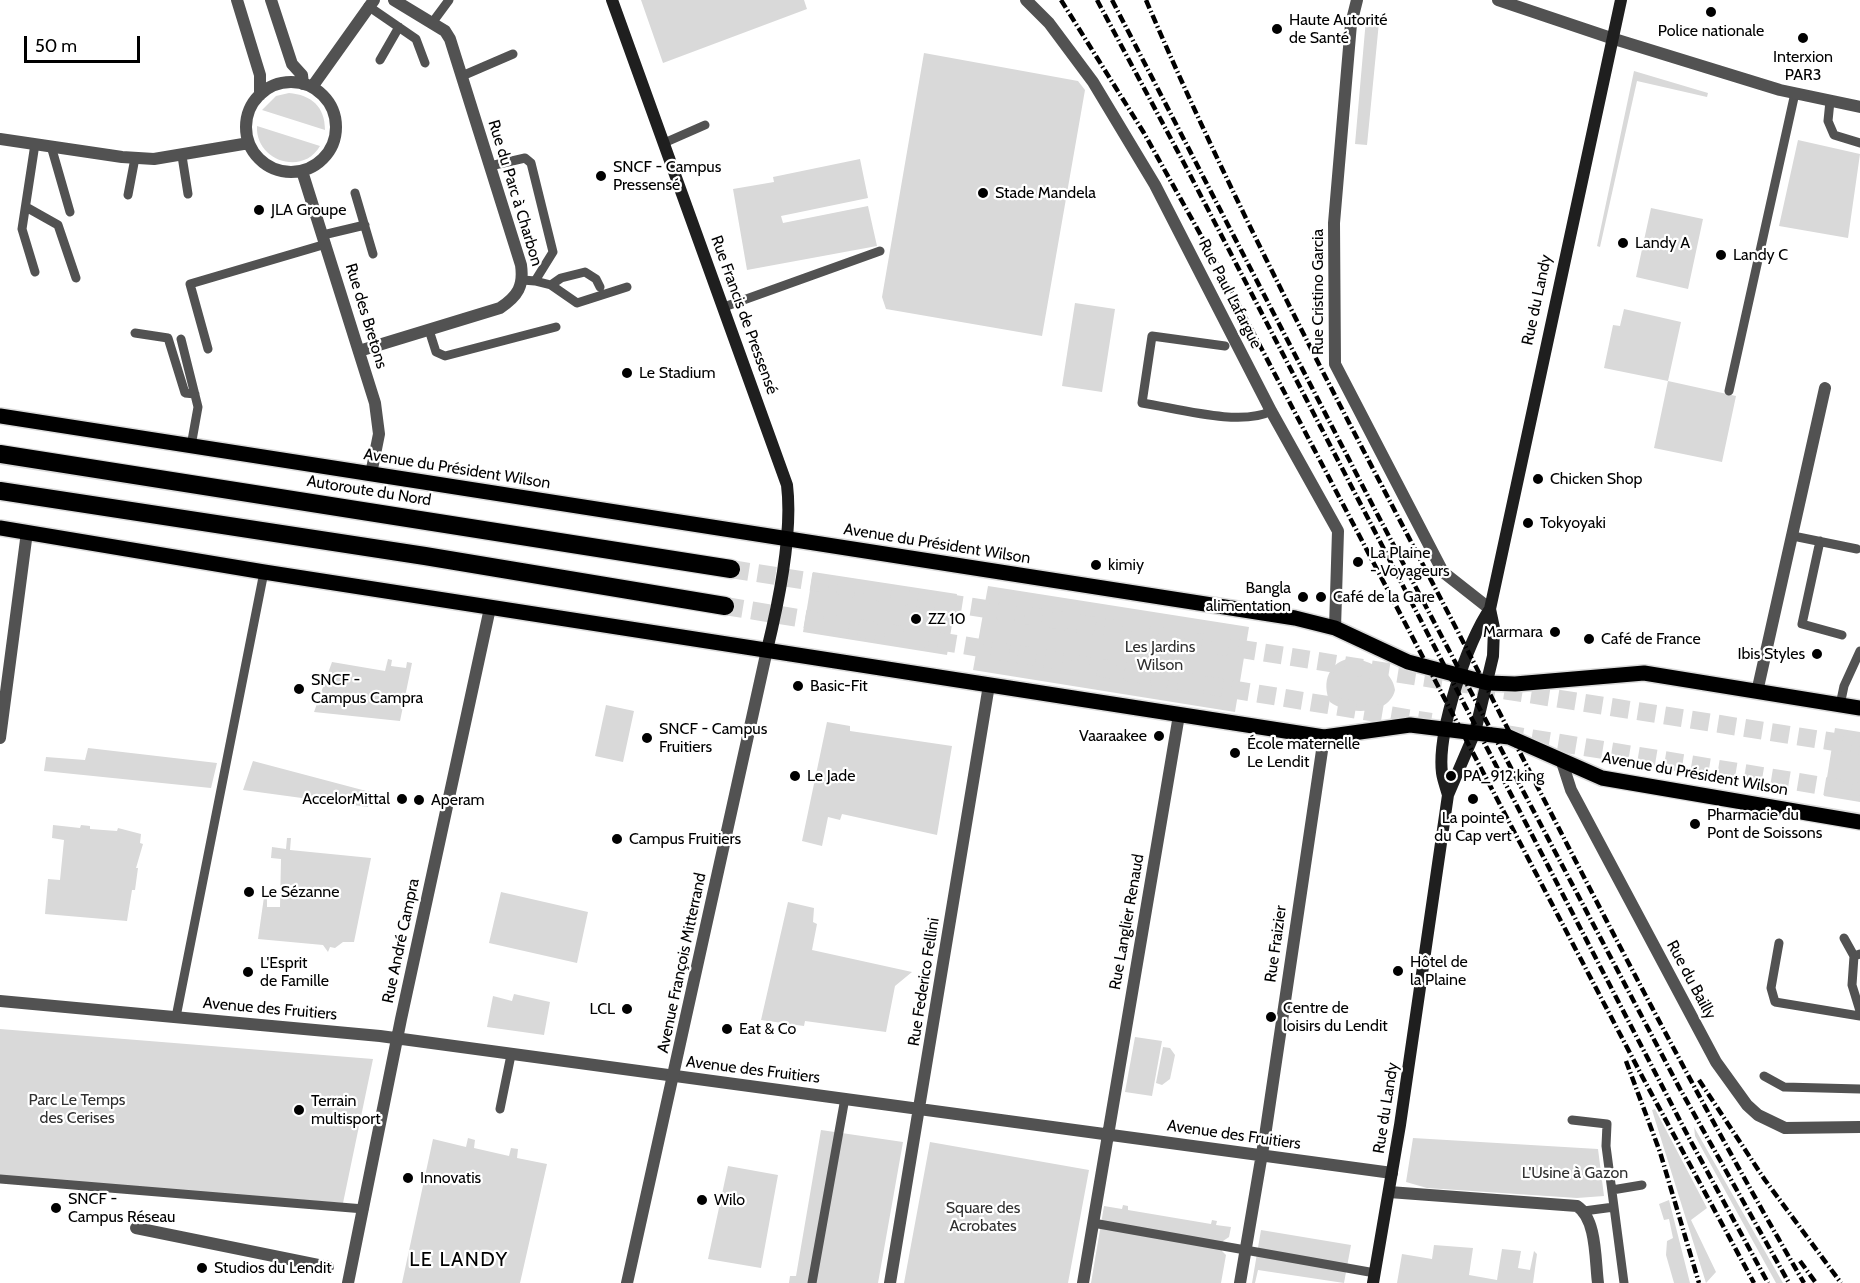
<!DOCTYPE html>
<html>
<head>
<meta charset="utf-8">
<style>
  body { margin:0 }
  #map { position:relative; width:1860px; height:1283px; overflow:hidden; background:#fff; font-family:Cabin,sans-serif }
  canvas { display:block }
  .scale { position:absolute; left:24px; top:36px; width:116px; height:27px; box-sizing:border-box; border:3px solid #000; border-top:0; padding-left:8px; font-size:18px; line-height:21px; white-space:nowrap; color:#000; -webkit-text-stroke:4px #fff; paint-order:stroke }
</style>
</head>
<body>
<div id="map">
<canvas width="1860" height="1283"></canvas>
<div class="scale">50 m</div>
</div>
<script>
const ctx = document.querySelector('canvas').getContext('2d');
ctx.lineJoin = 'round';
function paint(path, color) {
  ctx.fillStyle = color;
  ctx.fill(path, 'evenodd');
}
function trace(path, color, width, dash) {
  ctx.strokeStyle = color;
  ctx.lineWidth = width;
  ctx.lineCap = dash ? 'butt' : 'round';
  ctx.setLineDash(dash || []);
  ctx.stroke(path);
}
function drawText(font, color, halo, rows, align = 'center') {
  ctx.font = font + ' Cabin,sans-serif';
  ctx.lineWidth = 4.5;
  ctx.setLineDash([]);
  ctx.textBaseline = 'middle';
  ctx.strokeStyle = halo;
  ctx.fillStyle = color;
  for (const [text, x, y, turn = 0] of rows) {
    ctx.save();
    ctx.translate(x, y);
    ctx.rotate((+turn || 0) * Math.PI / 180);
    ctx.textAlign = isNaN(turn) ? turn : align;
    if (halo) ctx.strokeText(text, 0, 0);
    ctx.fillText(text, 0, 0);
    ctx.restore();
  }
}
const green = new Path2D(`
  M641 0H804L807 9 663 63Z
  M1366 19 1379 22 1367 145 1355 144Z
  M924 53 1078 81 1085 90 1042 336 886 309 882 297Z
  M1634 71 1708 93 1707 97 1637 81 1600 247 1597 246Z
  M289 93C311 95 325 106 325 130L262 110 276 96Z
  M257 126 320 146C302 177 255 160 257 126Z
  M1798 140 1860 154 1848 238 1779 226Z
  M860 159 868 198 781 216 783 223 868 206 877 246 747 270 733 189 774 182 773 177Z
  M1651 208 1703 219 1688 289 1636 277Z
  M1075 303 1115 309 1102 392 1062 386Z
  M1624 309 1681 322 1668 381 1736 396 1722 462 1654 448 1668 381 1604 368 1613 325 1620 326Z
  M813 572 957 594 947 655 803 632Z
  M988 586 1249 627 1235 712 973 670Z
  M1352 658C1369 661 1393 670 1395 690 1389 716 1347 715 1330 702 1321 682 1329 661 1352 658Z
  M388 659 392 660 391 666 406 668 407 662 412 663 400 721 314 712 332 662 385 671Z
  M606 705 634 711 623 762 595 756Z
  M827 722 850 726V731L952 746 937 835 842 814 840 820 828 817 822 846 802 841Z
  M1835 728 1860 732V802L1824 796Z
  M88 748 217 763 211 788 44 771 46 757 85 760Z
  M253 761 370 792 368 807 243 790Z
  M53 825 80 828 81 825 90 826V829L117 831 118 828 141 834 140 843 143 844 136 868H138L135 890H132L127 921 45 914 48 879 60 880 64 840 52 838Z
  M287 838H291L290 850 371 858 354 942H343L335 948 330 947 328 952 323 945 258 939 264 897H267V907H280L281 859 271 858 272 847 286 849Z
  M501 892 588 912 577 963 489 943Z
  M788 902 814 908 813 922 817 924 812 950 912 972 895 986 886 1032 805 1021 804 1026 761 1020Z
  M514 994 550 1002 544 1035 487 1027 493 996 512 1001Z
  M0 1029 373 1059 343 1203 0 1177Z
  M1135 1037 1162 1041 1152 1096 1125 1092Z
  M1163 1047 1170 1048 1175 1055 1170 1079 1162 1085 1156 1083Z
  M1655 1109 1707 1208 1691 1220 1716 1272 1706 1283 1652 1110Z
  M1694 1127 1783 1283H1776L1695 1136Z
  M821 1130 903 1142 878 1283H789L790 1276H796Z
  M468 1138 475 1140 474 1148 509 1156 511 1148 518 1149 517 1158 547 1164 520 1283H402L433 1139 466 1147Z
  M1413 1138 1598 1149 1604 1196 1577 1198 1427 1188 1406 1182Z
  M930 1142 1089 1170 1068 1283H904Z
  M728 1166 778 1175 761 1268 708 1259Z
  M1669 1200 1690 1283H1674L1666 1255 1667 1241 1673 1238 1669 1219 1664 1220 1659 1204Z
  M1123 1205 1128 1206V1210L1211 1224 1212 1220 1217 1221 1216 1225 1231 1227 1229 1237 1223 1241 1222 1251 1226 1255 1221 1283H1091L1104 1206 1122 1209Z
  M1261 1230 1351 1245 1344 1283 1258 1270 1255 1283H1252Z
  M1434 1245 1473 1248 1469 1275 1497 1280 1502 1249 1521 1251 1518 1268 1530 1270 1534 1251 1537 1254 1533 1283H1397L1402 1254 1432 1259Z`);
const motorwayTunnel = new Path2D(`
  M731 569 1860 746
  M725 606 1431 722
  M1505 734 1860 792`);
const service = new Path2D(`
  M368 6 416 39 425 63
  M432 23 449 0
  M380 60 399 27
  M462 76 513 54
  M1830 101 1828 121 1834 135 1860 143
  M664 143 705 125
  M35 144 22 229 35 272
  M51 146 70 212
  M182 156 188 194
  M490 166 525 158 531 163 553 252 535 281 523 280
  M355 193 373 254
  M128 195 135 158
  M26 207 58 225 76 278
  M323 235 365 225
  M535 281 551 285 577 303 627 287
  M551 285 561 278 585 272 596 279 600 287
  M724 307 880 251
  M429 330 436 352 445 356 556 327
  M135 333 168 338 185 393 195 394
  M181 339 198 407 191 446
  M1225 346 1152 336 1142 403C1176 408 1241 427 1271 411
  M208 349 190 284 326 244
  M1729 391 1795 93
  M1793 536 1857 549
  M1820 541 1802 624 1842 635
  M1840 705 1844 686 1860 651
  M1844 938 1854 956 1860 954
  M1779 943 1771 988 1775 1002 1860 1016
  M1854 956 1852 985 1860 1011
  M176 1017 264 572
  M1764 1076 1784 1087 1860 1089
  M500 1109 511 1055
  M1572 1120 1607 1124 1606 1146 1624 1283
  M0 1179 364 1209
  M1612 1190 1642 1185
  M1584 1211 1614 1207
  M1093 1223 1375 1273
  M812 1283 845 1098`);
const pedestrian = new Path2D(`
  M136 1228 328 1267`);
const minor = new Path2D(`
  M237 0 260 75V95
  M271 0 292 64 302 75 303 84
  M1026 0 1049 23 1093 82 1155 185 1271 411 1338 531 1335 628
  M1611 38 1780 90 1860 107
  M246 127a45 45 0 1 1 90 0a45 45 0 1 1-90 0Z
  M312 87 374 0
  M0 139 122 157 154 159 249 143
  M302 171 375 403 379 434 371 474
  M359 351 500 308C518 296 524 286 521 265L450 39 445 31 394 0
  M1757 692 1825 388
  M0 738 27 532
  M1561 759 1571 790 1716 1062 1747 1105 1758 1115 1785 1128 1860 1127
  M0 1001 380 1036 1392 1173
  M1389 1192 1577 1206C1597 1219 1595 1261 1598 1283
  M348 1283 401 1019 490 608
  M890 1283 989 685
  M1083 1283 1179 715
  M1240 1283 1265 1136 1324 737`);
const tertiary = new Path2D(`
  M1357 0 1351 24 1334 223 1335 364 1443 572 1490 609
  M1498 0 1611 38
  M627 1283 767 650`);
const secondary = new Path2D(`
  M612 0 787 485C793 534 779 601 767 650
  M1448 795C1446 788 1443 780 1442 773 1437 733 1467 641 1490 609
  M1373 1283 1400 1125 1448 795 1475 732 1493 656 1494 628 1490 609 1621 0`);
const primary = new Path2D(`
  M0 416 1295 618 1335 628 1408 662 1488 683 1515 684 1644 673 1860 708
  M0 528 264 572 1324 737 1410 725 1509 737 1602 778 1860 822`);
const motorway = new Path2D(`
  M0 454 731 569
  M0 491 425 556 725 606`);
const rail = new Path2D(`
  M1061 0 1144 133 1223 275 1643 1078 1754 1283
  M1097 0 1186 167 1689 1138 1768 1283
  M1112 0 1373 506 1680 1089 1789 1283
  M1146 0C1238 216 1349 422 1457 630 1570 849 1680 1070 1804 1283
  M1626 1061 1660 1152 1699 1283
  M1699 1080 1765 1180 1841 1283
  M1800 1261 1816 1283`);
const markers = [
  [1711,12,6,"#000"],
  [1277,29,6,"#000"],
  [1803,38,6,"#000"],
  [601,176,6,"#000"],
  [983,193,6,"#000"],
  [259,210,6,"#000"],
  [1623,243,6,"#000"],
  [1721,255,6,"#000"],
  [627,373,6,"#000"],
  [1538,479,6,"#000"],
  [1528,523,6,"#000"],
  [1358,562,6,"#000"],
  [1096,565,6,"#000"],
  [1303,597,6,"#000"],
  [1321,597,6,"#000"],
  [916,619,6,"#000"],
  [1555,632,6,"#000"],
  [1589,639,6,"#000"],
  [1817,654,6,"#000"],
  [798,686,6,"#000"],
  [299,689,6,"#000"],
  [1159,736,6,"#000"],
  [647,738,6,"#000"],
  [1235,753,6,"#000"],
  [795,776,6,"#000"],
  [1451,776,6,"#000"],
  [402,799,6,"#000"],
  [1473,799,6,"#000"],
  [419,800,6,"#000"],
  [1695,824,6,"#000"],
  [617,839,6,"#000"],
  [249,892,6,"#000"],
  [1398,971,6,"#000"],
  [248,972,6,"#000"],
  [627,1009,6,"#000"],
  [1271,1017,6,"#000"],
  [727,1029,6,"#000"],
  [299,1110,6,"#000"],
  [408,1178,6,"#000"],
  [702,1200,6,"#000"],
  [56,1208,6,"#000"],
  [202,1268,6,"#000"]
];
const poiNames = [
  ["Haute Autorité",1289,20],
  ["de Santé",1289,38],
  ["Police nationale",1711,31,"center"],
  ["Interxion",1803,57,"center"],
  ["PAR3",1803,75,"center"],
  ["SNCF - Campus",613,167],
  ["Pressensé",613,185],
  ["Stade Mandela",995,193],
  ["JLA Groupe",271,210],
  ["Landy A",1635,243],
  ["Landy C",1733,255],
  ["Le Stadium",639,373],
  ["Chicken Shop",1550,479],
  ["Tokyoyaki",1540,523],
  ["La Plaine",1370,553],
  ["- Voyageurs",1370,571],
  ["kimiy",1108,565],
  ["Bangla",1291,588,"right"],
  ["alimentation",1291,606,"right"],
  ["Café de la Gare",1333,597],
  ["ZZ 10",928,619],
  ["Marmara",1543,632,"right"],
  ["Café de France",1601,639],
  ["Ibis Styles",1805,654,"right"],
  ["SNCF -",311,680],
  ["Campus Campra",311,698],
  ["Basic-Fit",810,686],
  ["SNCF - Campus",659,729],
  ["Fruitiers",659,747],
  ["Vaaraakee",1147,736,"right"],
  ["École maternelle",1247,744],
  ["Le Lendit",1247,762],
  ["Le Jade",807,776],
  ["PA_912 king",1463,776],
  ["AccelorMittal",390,799,"right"],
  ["Aperam",431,800],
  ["Pharmacie du",1707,815],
  ["Pont de Soissons",1707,833],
  ["La pointe",1473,818,"center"],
  ["du Cap vert",1473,836,"center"],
  ["Campus Fruitiers",629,839],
  ["Le Sézanne",261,892],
  ["Hôtel de",1410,962],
  ["la Plaine",1410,980],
  ["L'Esprit",260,963],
  ["de Famille",260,981],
  ["Centre de",1283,1008],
  ["loisirs du Lendit",1283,1026],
  ["LCL",615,1009,"right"],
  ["Eat & Co",739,1029],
  ["Terrain",311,1101],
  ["multisport",311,1119],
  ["Innovatis",420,1178],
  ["SNCF -",68,1199],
  ["Campus Réseau",68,1217],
  ["Wilo",714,1200],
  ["Studios du Lendit",214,1268]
];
const streetNames = [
  ["Rue du Parc à Charbon",515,193,73],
  ["Rue Cristino Garcia",1318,292,-90],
  ["Rue Paul Lafargue",1230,294,63],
  ["Rue du Landy",1537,300,-78],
  ["Rue Francis de Pressensé",744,315,70],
  ["Rue des Bretons",366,316,73],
  ["Avenue du Président Wilson",457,469,9],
  ["Autoroute du Nord",369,491,9],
  ["Avenue du Président Wilson",937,544,9],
  ["Avenue du Président Wilson",1695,774,10],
  ["Rue Langlier Renaud",1127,922,-80],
  ["Rue André Campra",401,941,-78],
  ["Rue Fraizier",1276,944,-82],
  ["Avenue François Mitterrand",682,963,-78],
  ["Rue du Bailly",1691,980,62],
  ["Rue Federico Fellini",924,982,-81],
  ["Avenue des Fruitiers",270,1009,5],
  ["Avenue des Fruitiers",753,1070,7],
  ["Rue du Landy",1386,1108,-81],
  ["Avenue des Fruitiers",1234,1135,8]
];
const parkNames = [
  ["Les Jardins",1160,647],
  ["Wilson",1160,665],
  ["Parc Le Temps",77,1100],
  ["des Cerises",77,1118],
  ["L'Usine à Gazon",1575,1173],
  ["Square des",983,1208],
  ["Acrobates",983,1226]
];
const quarterNames = [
  ["LE LANDY",459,1260]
];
paint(green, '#d9d9d9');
trace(motorwayTunnel, '#d9d9d9', 18, [18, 9]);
trace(primary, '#dbdbdb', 18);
trace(motorway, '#dbdbdb', 21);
trace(service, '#525252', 9);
trace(pedestrian, '#525252', 12);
trace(minor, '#525252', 12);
trace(tertiary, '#525252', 12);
trace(secondary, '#1f1f1f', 12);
trace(primary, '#000', 15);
trace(motorway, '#000', 18);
trace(rail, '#000', 4.5, [9, 3, 1.5, 3]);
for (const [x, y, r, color] of markers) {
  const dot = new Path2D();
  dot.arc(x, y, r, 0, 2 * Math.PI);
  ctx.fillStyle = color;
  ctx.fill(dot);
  trace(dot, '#fff', 2);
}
drawText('16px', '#000', '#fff', poiNames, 'left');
drawText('16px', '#000', '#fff', streetNames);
drawText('16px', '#303030', '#fff', parkNames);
ctx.letterSpacing = '1.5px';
drawText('20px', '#000', '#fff', quarterNames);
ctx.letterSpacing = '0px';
</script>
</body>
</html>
